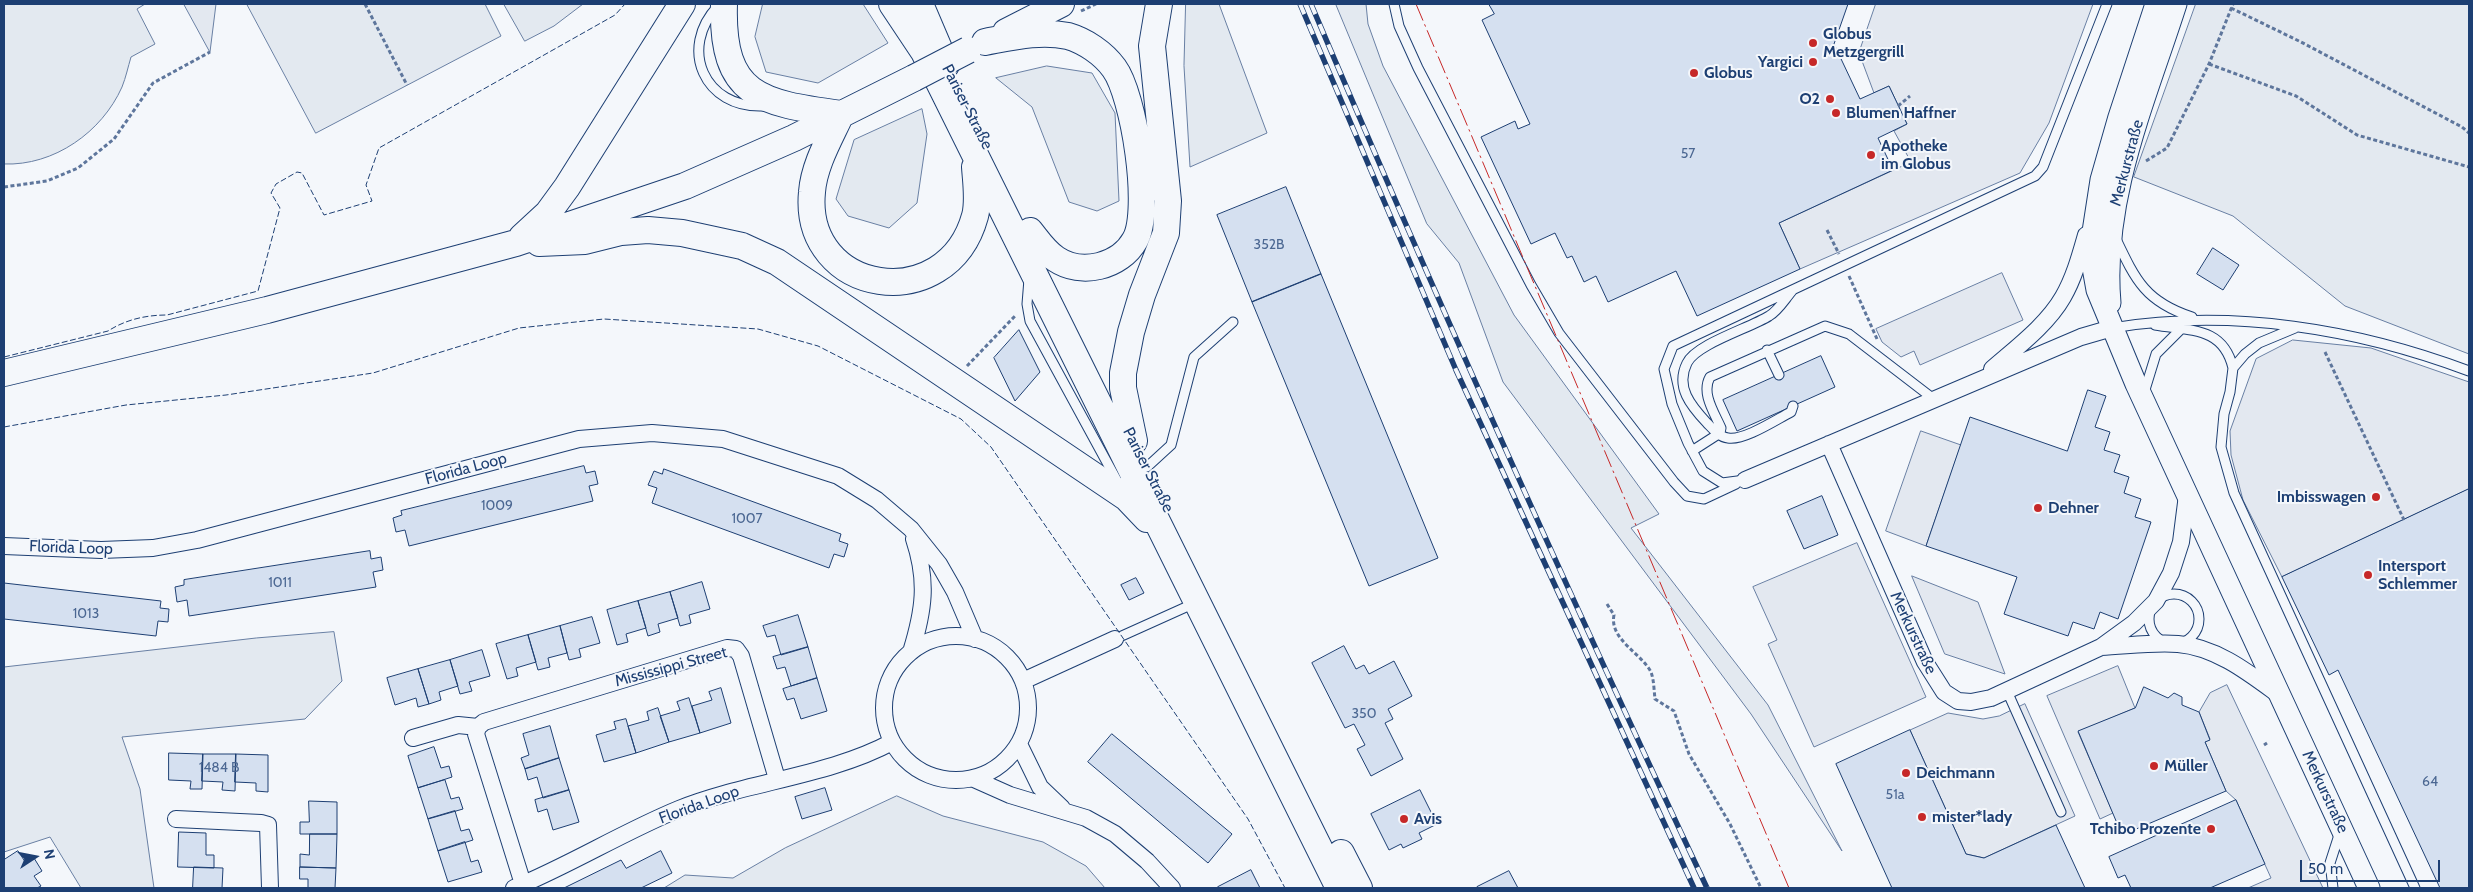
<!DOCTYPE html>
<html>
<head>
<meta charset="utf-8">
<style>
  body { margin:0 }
  #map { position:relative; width:2473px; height:892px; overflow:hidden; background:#f4f7fb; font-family:Cabin,sans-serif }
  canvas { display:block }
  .frame { position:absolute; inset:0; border:5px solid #1d3f73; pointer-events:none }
  .north { position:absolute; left:10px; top:832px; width:50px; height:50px; -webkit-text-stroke:4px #f4f7fb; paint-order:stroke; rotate:79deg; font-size:14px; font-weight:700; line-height:20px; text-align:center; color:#1d3f73 }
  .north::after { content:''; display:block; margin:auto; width:18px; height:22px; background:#1d3f73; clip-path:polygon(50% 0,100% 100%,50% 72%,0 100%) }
  .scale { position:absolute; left:2300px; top:860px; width:140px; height:22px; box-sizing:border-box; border:2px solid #1d3f73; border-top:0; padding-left:6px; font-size:15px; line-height:18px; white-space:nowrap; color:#1d3f73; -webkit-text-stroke:4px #f4f7fb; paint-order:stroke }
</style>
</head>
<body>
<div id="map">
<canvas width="2473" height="892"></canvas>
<div class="frame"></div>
<div class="north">N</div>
<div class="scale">50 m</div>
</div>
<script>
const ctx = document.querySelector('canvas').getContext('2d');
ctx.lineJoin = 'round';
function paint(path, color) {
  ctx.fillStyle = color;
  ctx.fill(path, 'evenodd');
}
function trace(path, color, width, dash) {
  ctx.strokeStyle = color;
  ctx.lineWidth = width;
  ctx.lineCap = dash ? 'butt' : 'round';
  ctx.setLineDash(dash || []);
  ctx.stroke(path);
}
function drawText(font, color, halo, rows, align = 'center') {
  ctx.font = font + ' Cabin,sans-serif';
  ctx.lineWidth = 4;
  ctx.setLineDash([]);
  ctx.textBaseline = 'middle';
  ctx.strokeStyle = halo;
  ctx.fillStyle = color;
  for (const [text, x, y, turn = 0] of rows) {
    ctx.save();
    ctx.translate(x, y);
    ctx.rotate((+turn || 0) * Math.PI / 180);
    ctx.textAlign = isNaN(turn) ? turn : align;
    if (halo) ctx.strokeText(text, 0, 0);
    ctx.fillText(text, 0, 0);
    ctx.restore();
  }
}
const green = new Path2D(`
  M4 4H145L137 9 155 44 131 57C128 67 126 77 122 87 102 132 54 166 4 164Z
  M247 4H485L501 36 316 133Z
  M504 4H583L554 26 525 41Z
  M763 4H863L888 43 818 83 766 72 755 37Z
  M1186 4H1219L1267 133 1190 167 1184 66Z
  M1336 4H1366L1368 24 1383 66 1514 315 1659 514 1631 528 1768 705 1842 851 1751 714 1503 382 1459 263 1427 224Z
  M2196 4H2469V354L2345 306 2233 216 2134 177Z
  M1047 66 1092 73 1115 113 1119 201 1097 211 1069 202 1032 107 996 78Z
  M922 109 927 134 917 203 889 228 848 216 836 199 854 140Z
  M334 632 342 681 305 719 122 737 140 789 154 888H81L50 837 4 852V667L256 638Z
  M897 796 943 816 1043 842 1086 866 1105 888H664L685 875 733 878 785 848Z`);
const parking = new Path2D(`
  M184 4H216L210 52Z
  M1876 4H2093L2049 123 2020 173 1800 269 1779 223 1911 162 1894 131 1907 124 1889 86 1874 93 1859 53Z
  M2002 273 2023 320 1920 365 1914 351 1901 357 1882 342 1876 329Z
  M2293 340 2371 348 2469 382V489L2282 577 2243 500 2231 455 2230 431 2256 359Z
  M1921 431 1961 445 1926 546 1886 531Z
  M1857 543 1926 697 1814 747 1768 644 1777 640 1753 587Z
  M1912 576 1978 602 2005 674 1945 654Z
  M2118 666 2135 708 2078 732 2113 813 2100 819 2047 696Z
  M2227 685 2323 888H2248L2271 878 2236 800 2226 791 2205 742 2210 739 2199 712 2210 693Z
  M2025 704 2075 816 1984 858 1966 854 1910 730 1948 713 1983 719 1999 716Z`);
const building = new Path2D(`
  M1489 4H1848L1834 44 1860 99 1889 86 1907 124 1878 138 1893 170 1779 223 1800 269 1697 316 1676 271 1608 302 1596 276 1584 282 1572 256 1567 258 1555 233 1531 244 1481 137 1515 121 1518 129 1530 124 1482 20 1494 14Z
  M1286 187 1321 274 1252 302 1217 215Z
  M2213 248 2239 265 2223 290 2197 274Z
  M1321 274 1438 558 1369 586 1252 302Z
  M1019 330 1040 372 1015 401 994 358Z
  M1821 356 1835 387 1737 431 1723 400Z
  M2088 390 2106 396 2095 427 2110 432 2104 450 2120 455 2114 472 2129 477 2124 493 2141 499 2135 517 2151 522 2118 619 2100 612 2094 629 2073 622 2068 636 2004 614 2017 577 1926 546 1970 417 2067 451Z
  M584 466 586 473 595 471 598 484 589 486 593 501 409 546 405 530 396 532 393 518 402 515 401 511Z
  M664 469 841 534 839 541 848 544 844 557 834 554 829 568 652 503 657 488 648 485 654 471 662 474Z
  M2469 489V888H2440L2338 670 2329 675 2282 577Z
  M1822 496 1838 535 1804 549 1787 511Z
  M370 551 371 559 381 557 383 570 373 572 376 587 189 616 187 600 177 602 175 587 184 585V580Z
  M1136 578 1144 593 1129 600 1121 585Z
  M702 582 710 609 689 615 691 623 680 626 670 592Z
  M4 583 161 601 160 608 169 609 168 622 158 621 156 636 4 619Z
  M670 592 678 618 658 624 660 632 648 636 638 601Z
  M638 601 646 628 626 634 628 642 617 645 607 610Z
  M798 615 808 647 781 655 775 635 767 637 763 626Z
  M592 617 600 643 579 649 581 657 569 660 560 626Z
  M560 626 567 653 548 658 550 667 538 670 528 635Z
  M528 635 536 662 516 668 518 676 507 679 496 644Z
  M1344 646 1356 669 1364 665 1369 674 1394 661 1412 696 1388 709 1393 719 1385 723 1403 759 1371 776 1357 749 1365 745 1354 724 1345 728 1312 663Z
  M808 647 817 678 791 686 785 667 777 669 773 657Z
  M482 650 490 676 469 682 472 691 460 694 450 660Z
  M450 660 458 686 439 692 441 700 429 704 418 669Z
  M418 669 429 704 418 707 416 698 395 705 387 678Z
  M817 678 827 711 801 719 794 698 787 700 783 689Z
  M2144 687 2168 698 2174 693 2182 697V705L2199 712 2210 740 2205 742 2226 791 2122 835 2078 731 2135 708Z
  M721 688 731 723 700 733 692 706 712 700 709 692Z
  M689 698 700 733 669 742 660 716 680 710 677 702Z
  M658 708 669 742 636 753 628 726 649 720 647 712Z
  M626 719 636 753 604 762 596 735 616 729 614 722Z
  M550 726 559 758 525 769 521 758 529 755 523 734Z
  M1910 730 1966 854 1984 858 2056 825 2085 888H1892L1836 764Z
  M1112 734 1232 834 1208 863 1088 762Z
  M434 747 441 768 449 766 452 777 418 788 408 756Z
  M169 753 203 754 202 789H190L191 781 169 780Z
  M203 754H236L235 791 222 790 223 782 202 781Z
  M236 754 268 755V792L256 791V783L235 782Z
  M559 758 569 790 543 798 537 777 528 780 525 769Z
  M445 780 451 799 459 797 463 809 428 819 418 788Z
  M825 788 832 810 802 819 795 797Z
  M569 790 579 822 553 830 547 809 538 812 535 800Z
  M1420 790 1437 824 1419 833 1422 839 1403 848 1401 844 1389 850 1371 814Z
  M2236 800 2265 864 2210 888H2131L2125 875 2118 878 2109 857Z
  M309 801 337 802V834H300V822H309Z
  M455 811 461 831 469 829 473 840 438 851 428 819Z
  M179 832 206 833V855H214V868L178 867Z
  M310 834H337L336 868 300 867V854L309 855Z
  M465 842 471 862 478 860 482 872 448 882 438 851Z
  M18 851 26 863 34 858 42 871 34 876 41 886 37 888H4V860Z
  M661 851 672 873 641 888H564L621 860 626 868Z
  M194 867 223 868 222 888H193Z
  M300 867 336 868 335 888H308V879H300Z
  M1251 870 1260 888H1219L1218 887Z
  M1509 871 1518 888H1477V887Z`);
const path = new Path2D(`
  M365 4 407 85
  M2231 8 2301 42 2462 127 2469 133
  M1081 11 1096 4
  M2209 64 2296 96 2357 135 2469 167
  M1898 106 1910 96
  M2146 161 2167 148 2209 64 2233 4
  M4 187 47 181 78 168 114 139 153 83 210 52
  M1827 230 1839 254
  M1849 276 1877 339
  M2325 352 2404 520
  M967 366 1015 316
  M1607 604 1614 615C1609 639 1641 653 1651 672 1654 680 1654 691 1655 699L1674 711 1689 754 1730 824 1761 888
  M2264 745 2267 743`);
const service = new Path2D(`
  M1394 4 1399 26 1418 68 1531 285 1559 333 1674 482 1687 496 1704 499 1736 484
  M718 6C678 48 704 109 764 106
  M2116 239C2136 281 2146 302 2192 317
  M1029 279 1027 304 1030 321 1116 479
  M1792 291C1785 299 1778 311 1769 316 1750 328 1696 344 1687 363 1675 387 1691 406 1707 423 1713 429 1719 437 1728 438 1744 441 1777 419 1791 412L1793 406
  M2155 325C2189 331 2223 326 2233 368
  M2112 328C2232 308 2357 329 2469 371
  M2295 328 2259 343 2245 354 2233 368 2230 392 2224 414 2221 447 2234 493 2415 888
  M1767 350 1779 375
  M2144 393 2156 354 2181 329
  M1692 451 1720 433 1721 428C1714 412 1701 393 1710 377L1825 326 1849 334 1935 400
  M1147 467 1171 445 1194 357 1233 322
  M1745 480 1722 483 1703 471 1688 443 1672 404 1664 369 1673 346 2035 176 2043 167 2107 4
  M2149 619a25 25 0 1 1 50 0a25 25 0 1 1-50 0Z
  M1115 639 1195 603
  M2007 691 2061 812
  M2333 888 2330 863 2340 832`);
const minor = new Path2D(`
  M1992 369C2016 348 2047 325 2063 297 2074 278 2080 256 2086 235
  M1829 444 1925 662 1944 692 1958 701 1971 702 1991 698 2101 647 2134 623 2156 601 2171 573 2181 542 2187 495
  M1745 480 2081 337 2112 328
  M4 546 101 550 153 548 197 540 579 439 652 433 723 439 838 476 877 500 911 529 939 564 955 592 975 639
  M884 708a72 72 0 1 1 144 0a72 72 0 1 1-144 0Z
  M2101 647C2126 646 2153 642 2178 644 2216 647 2249 673 2279 695
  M911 652C924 610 928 581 914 539
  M1023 681 1115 639
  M413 738 458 725 478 727
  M1019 744 1040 787 1062 808
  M974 779 1010 795 1086 818 1115 834 1147 861 1172 888
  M176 819 261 823 268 825 270 888
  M523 884 476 734 478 727 484 722 727 648 736 649 741 656 777 779
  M514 888C570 865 623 832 679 809 746 782 829 776 892 742`);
const tertiary = new Path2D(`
  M2156 4 2119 117 2101 180 2090 251 2097 290 2136 384 2369 888
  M2110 303C2101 199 2145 101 2176 4`);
const primary = new Path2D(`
  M724 4C721 97 761 103 841 114
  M892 4 924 52 1339 888
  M920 4 946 65
  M1006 32 1061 4
  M985 42C1012 37 1040 30 1068 36 1085 41 1103 53 1114 68 1134 95 1152 210 1135 240 1120 267 1081 276 1056 259 1045 252 1038 241 1030 231
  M841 114C830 138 814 165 812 192 802 295 947 318 975 216 979 201 976 182 975 167
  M522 237 548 213 567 187 682 4
  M539 243 585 241 621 232 648 230 682 233 742 246 777 262 1127 498 1147 519
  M4 373 267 310 516 243 685 186 794 138 914 78
  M1134 441 1123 388V373L1131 332 1142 295 1166 233 1168 201 1152 46 1159 4
  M1341 853 1359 888`);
const rail = new Path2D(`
  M1300 4 1456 370 1694 888
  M1311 4C1437 301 1570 596 1707 888`);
const primaryBridge = new Path2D(`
  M914 78 968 50`);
const fence = new Path2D(`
  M4 357 108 331C125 320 145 315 167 315L258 291 280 208 271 193 276 184 297 172 302 173 324 215 372 201 366 185 379 148 615 15 625 4
  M4 427 126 405 226 395 373 373 519 328 604 319 758 329 818 346 961 419 991 447 1248 819 1285 888`);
const power = new Path2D(`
  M1416 4 1789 888`);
const markers = [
  [1813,43,5,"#c62828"],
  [1813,62,5,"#c62828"],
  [1694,73,5,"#c62828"],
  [1830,99,5,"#c62828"],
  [1836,113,5,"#c62828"],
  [1871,155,5,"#c62828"],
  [2376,497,5,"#c62828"],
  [2038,508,5,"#c62828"],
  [2368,575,5,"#c62828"],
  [2154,766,5,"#c62828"],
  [1906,773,5,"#c62828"],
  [1922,817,5,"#c62828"],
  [1404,819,5,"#c62828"],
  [2211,829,5,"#c62828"]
];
const numberNames = [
  ["57",1688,154],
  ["352B",1269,245],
  ["1009",497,506],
  ["1007",747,519],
  ["1011",280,583],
  ["1013",86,614],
  ["350",1364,714],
  ["1484 B",219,768],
  ["64",2430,782],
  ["51a",1895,795]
];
const poiNames = [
  ["Globus",1823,34],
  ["Metzgergrill",1823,52],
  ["Yargici",1803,62,"right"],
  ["Globus",1704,73],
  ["O2",1820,99,"right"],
  ["Blumen Haffner",1846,113],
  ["Apotheke",1881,146],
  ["im Globus",1881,164],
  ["Imbisswagen",2366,497,"right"],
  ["Dehner",2048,508],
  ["Intersport",2378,566],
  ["Schlemmer",2378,584],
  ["Müller",2164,766],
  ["Deichmann",1916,773],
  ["mister*lady",1932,817],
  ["Avis",1414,819],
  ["Tchibo Prozente",2201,829,"right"]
];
const streetNames = [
  ["Pariser Straße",967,107,63],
  ["Merkurstraße",2127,163,-75],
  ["Florida Loop",466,469,-15],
  ["Pariser Straße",1148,470,63],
  ["Florida Loop",71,548,2],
  ["Merkurstraße",1913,633,65],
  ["Mississippi Street",671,667,-15],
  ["Merkurstraße",2325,792,65],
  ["Florida Loop",699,805,-20]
];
paint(green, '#e3e9f0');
trace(green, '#687fa3', 1);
paint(parking, '#e3e8f0');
trace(parking, '#687fa3', 1);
paint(building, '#d5e0f0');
trace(building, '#1d3f73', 1);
trace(service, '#1d3f73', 11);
trace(minor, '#1d3f73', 18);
trace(tertiary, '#1d3f73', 23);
trace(primary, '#1d3f73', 28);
trace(path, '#5e769c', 3, [4, 2.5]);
trace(service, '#f4f7fb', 9);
trace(minor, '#f4f7fb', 16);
trace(tertiary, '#f4f7fb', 21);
trace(primary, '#f4f7fb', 26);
trace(rail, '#1d3f73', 5.5);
trace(rail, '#f4f7fb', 4, [11]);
trace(primaryBridge, '#1d3f73', 28, []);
trace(primaryBridge, '#f4f7fb', 26);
trace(fence, '#1d3f73', 1, [6, 2.5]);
trace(power, '#c62828', 1, [18, 4, 2.5, 4]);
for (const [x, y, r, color] of markers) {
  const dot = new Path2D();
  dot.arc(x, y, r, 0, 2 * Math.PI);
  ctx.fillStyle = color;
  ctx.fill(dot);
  trace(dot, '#f4f7fb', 2);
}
drawText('14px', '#4b6792', null, numberNames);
drawText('bold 16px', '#1d3f73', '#f4f7fb', poiNames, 'left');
drawText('16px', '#1d3f73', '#f4f7fb', streetNames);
</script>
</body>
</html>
